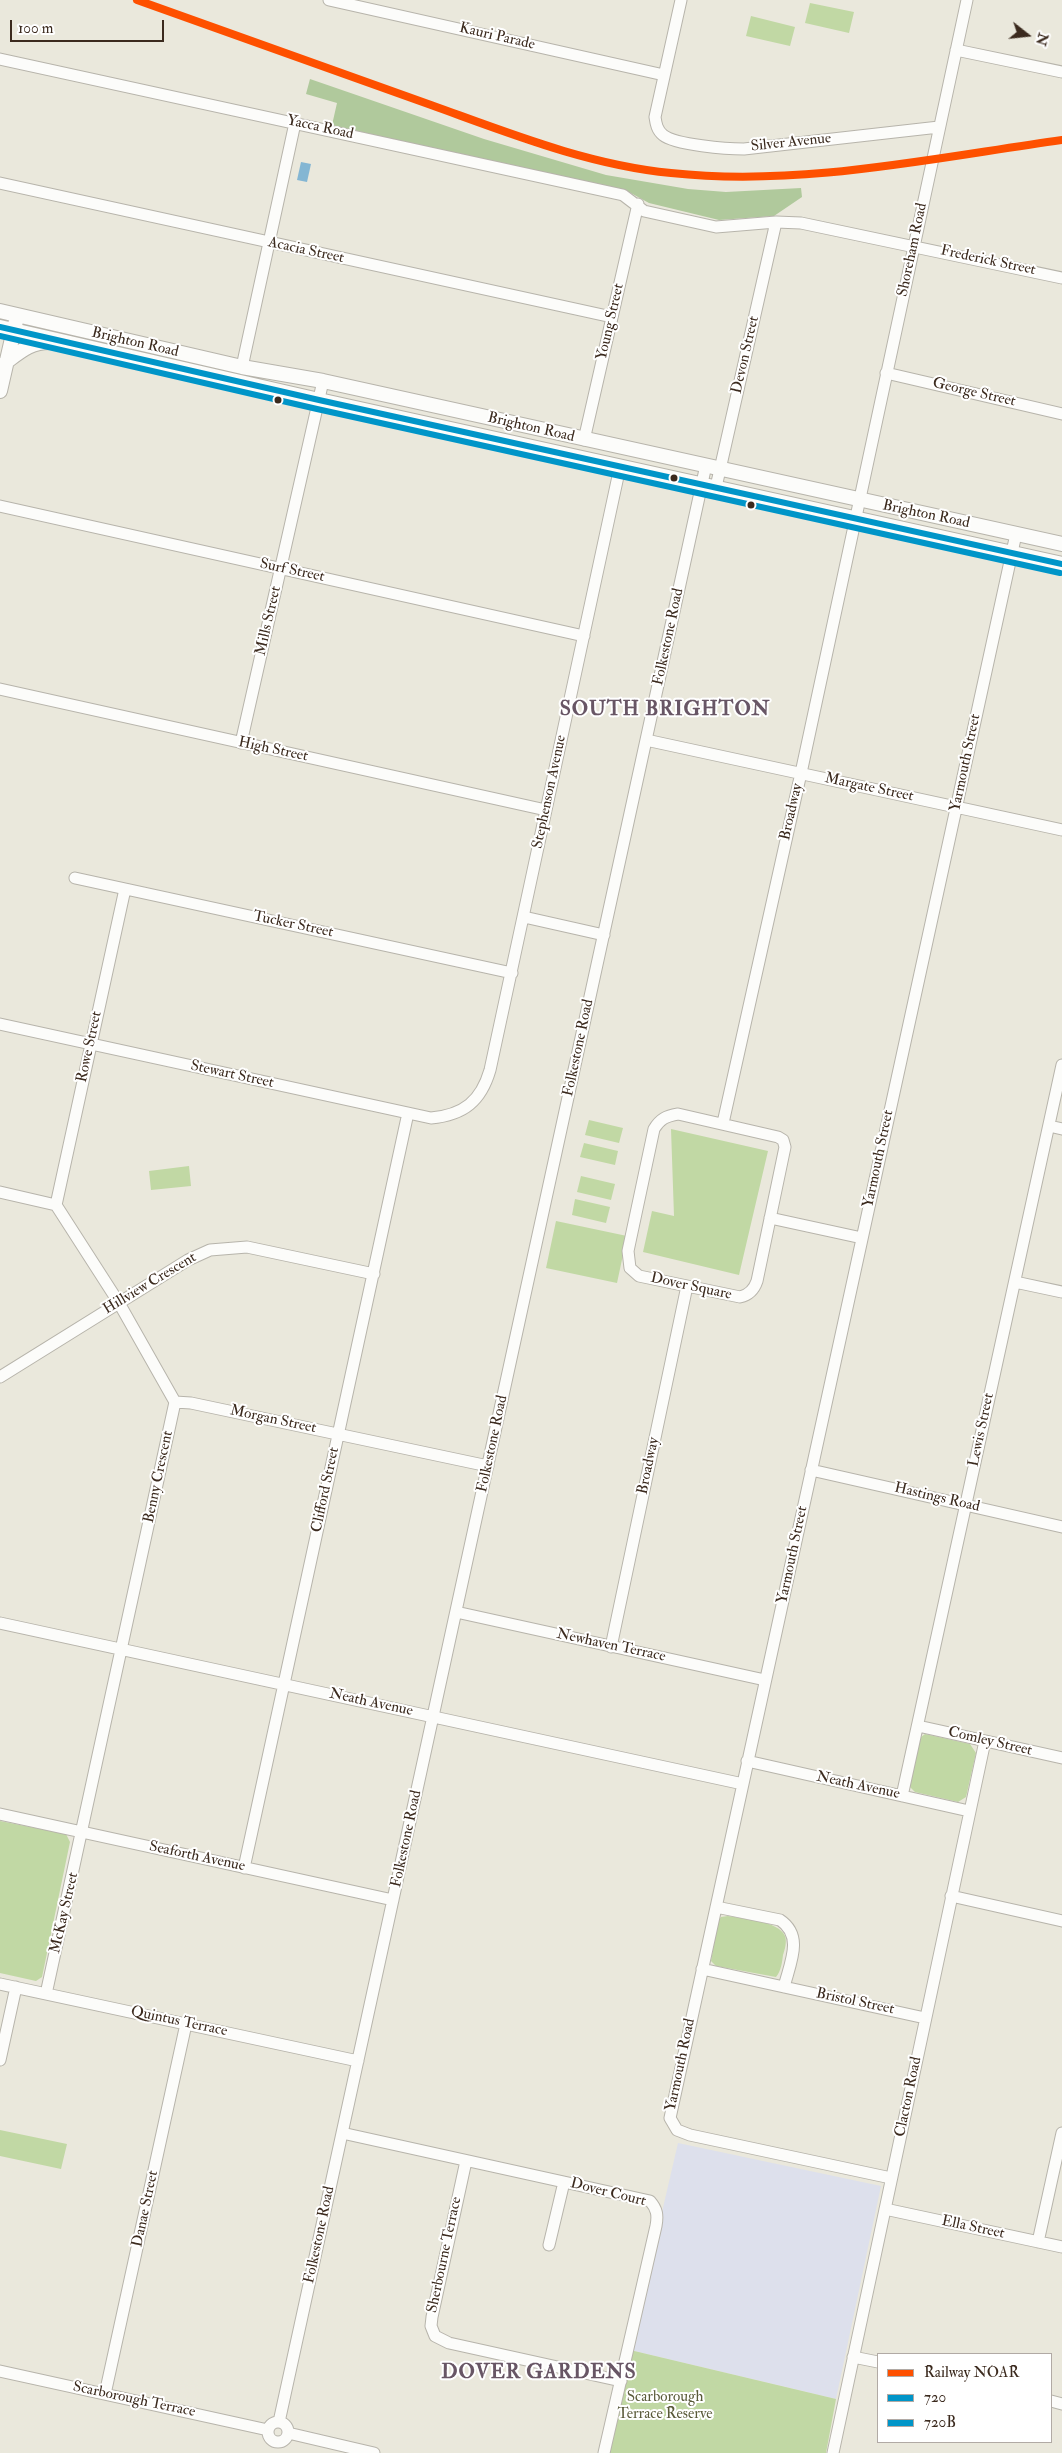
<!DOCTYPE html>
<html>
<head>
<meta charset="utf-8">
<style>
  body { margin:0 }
  #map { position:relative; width:1062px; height:2453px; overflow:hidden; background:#eae8dc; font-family:"IM FELL Double Pica",serif }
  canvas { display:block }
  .legend { position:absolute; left:877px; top:2353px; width:175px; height:90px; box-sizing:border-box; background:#fff; border:1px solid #b1aaa5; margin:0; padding:6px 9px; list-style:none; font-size:15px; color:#3b2a1e }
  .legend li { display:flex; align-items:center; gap:10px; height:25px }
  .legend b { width:25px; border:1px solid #b1aaa5 }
  .north { position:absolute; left:1002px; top:10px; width:50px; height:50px; -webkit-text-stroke:4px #fff; paint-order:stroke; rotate:106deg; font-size:14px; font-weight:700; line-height:20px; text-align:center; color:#3b2a1e }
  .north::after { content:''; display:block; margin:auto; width:18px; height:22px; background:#3b2a1e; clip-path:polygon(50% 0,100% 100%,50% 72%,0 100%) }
  .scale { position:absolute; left:10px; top:20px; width:154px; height:22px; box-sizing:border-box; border:2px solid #3b2a1e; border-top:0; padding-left:6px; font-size:15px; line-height:18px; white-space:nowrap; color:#3b2a1e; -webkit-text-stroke:4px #fff; paint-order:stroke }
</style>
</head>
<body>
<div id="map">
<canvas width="1062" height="2453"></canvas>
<ul class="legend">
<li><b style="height:6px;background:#fe5000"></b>Railway NOAR</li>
<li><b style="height:6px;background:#0095c8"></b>720</li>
<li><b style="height:6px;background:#0095c8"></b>720B</li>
</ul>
<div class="north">N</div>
<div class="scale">100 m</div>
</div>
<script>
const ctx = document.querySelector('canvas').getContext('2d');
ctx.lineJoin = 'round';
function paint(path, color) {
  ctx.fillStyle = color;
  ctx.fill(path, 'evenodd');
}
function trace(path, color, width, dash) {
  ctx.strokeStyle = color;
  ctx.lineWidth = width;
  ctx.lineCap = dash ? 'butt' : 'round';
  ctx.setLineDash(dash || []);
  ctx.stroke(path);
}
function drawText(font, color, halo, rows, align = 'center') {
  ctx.font = font + ' "IM FELL Double Pica",serif';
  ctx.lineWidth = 4;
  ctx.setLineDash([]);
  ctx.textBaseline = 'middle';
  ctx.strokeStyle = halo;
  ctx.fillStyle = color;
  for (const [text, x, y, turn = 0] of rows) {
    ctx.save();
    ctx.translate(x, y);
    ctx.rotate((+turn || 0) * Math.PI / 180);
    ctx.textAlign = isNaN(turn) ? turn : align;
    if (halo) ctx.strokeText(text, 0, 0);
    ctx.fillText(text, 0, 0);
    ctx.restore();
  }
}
const built = new Path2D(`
  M678 2143 881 2186 836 2399 630 2350Z`);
const green = new Path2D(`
  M810 3 854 12 849 33 805 23Z
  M751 16 795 27 790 46 746 36Z
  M589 1120 623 1128 619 1143 585 1135Z
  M671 1129 768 1151 739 1275 643 1252 652 1211 674 1216Z
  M584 1143 618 1151 615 1165 580 1157Z
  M189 1166 191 1186 151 1190 149 1171Z
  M581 1176 615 1184 611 1200 577 1192Z
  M575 1199 610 1207 606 1223 572 1215Z
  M556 1221 627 1236 617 1283 546 1268Z
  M925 1734 970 1744 976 1753 966 1797 958 1802 915 1792 909 1786 921 1737Z
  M0 1821 66 1834 70 1842 42 1977 36 1981 0 1973Z
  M728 1916C743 1919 779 1921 785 1936 787 1942 785 1949 783 1955 782 1963 781 1971 776 1977L716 1966 711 1961 718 1921 721 1917Z
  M0 2130 67 2144 61 2169 0 2156Z
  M630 2350 836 2399 826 2453H606Z`);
const forest = new Path2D(`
  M310 79 484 139 606 175 688 189 726 192 801 188 802 197 774 216 719 220 649 203 627 191 592 186 332 125 337 103 306 94Z`);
const water = new Path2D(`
  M301 162 311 164 307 182 297 180Z`);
const minor = new Path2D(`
  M329 0 664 75
  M681 0 655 117C656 124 657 130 663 135 675 145 728 149 744 149L939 127
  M956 50 1062 72
  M0 59 623 195 644 211 716 227 776 222 801 223 1062 278
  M0 183 612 317
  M242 367 295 123
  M886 373 1062 414
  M584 440 638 204
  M716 487 776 222
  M0 506 584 636
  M0 689 546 810
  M646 740 1062 830
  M241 743 323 381
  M75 878 512 973
  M524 917 604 935
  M0 1024 431 1118C464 1115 481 1101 490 1070L620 467
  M678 1114 778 1137 783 1140 785 1147 757 1281C754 1290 749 1295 740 1297L639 1276 630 1268 628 1251 654 1129C660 1119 666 1116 678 1114Z
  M723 1123 801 773 967 0
  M1049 1126 1062 1129
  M0 1192 56 1205 119 1303 175 1402 46 1994
  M56 1205 125 889
  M770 1218 862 1238
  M1015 1282 1062 1292
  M0 1377 188 1260 210 1250 247 1247 374 1274
  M175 1402 191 1403 488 1466
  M811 1470 1062 1527
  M456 1612 765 1680
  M0 1623 743 1784
  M611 1647 687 1286
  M918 1726 1062 1758
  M747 1761 969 1811
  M902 1796 1062 1065
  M0 1814 393 1900
  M244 1868 408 1113
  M951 1896 1062 1921
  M716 1907 780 1920C804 1936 790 1963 784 1987
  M702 1969 925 2018
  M0 1984 358 2061
  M0 2060 16 1987
  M342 2133 650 2201C657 2209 658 2215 656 2226L604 2453
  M466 2161 432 2317 431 2326 435 2336 449 2343 621 2381
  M891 2178 690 2135 677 2130 670 2118 1016 534
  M885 2209 1062 2247
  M1038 2242 1062 2133
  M549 2245 564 2182
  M853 2357 878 2362
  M0 2371 268 2430
  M105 2394 186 2024
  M1051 2401 1062 2404
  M268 2432a10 10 0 1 1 20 0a10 10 0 1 1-20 0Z
  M279 2422 706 465
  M288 2433 374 2453
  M833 2453 985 1741`);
const major = new Path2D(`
  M0 311 242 367 323 381 1062 544
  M0 327 319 400 1062 564
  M6 362C22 350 31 342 50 342
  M0 391 16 321`);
const bus1 = new Path2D(`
  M0 327 319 400 1062 564`);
const bus2 = new Path2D(`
  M0 336 317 409 1060 573`);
const rail1 = new Path2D(`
  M137 0C235 35 333 70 431 105 509 133 588 165 671 173 801 187 933 158 1062 140`);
const markers = [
  [278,400,4.5,"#3b2a1e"],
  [674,478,4.5,"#3b2a1e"],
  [751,505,4.5,"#3b2a1e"]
];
const streetNames = [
  ["Kauri Parade",497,37,13],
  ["Yacca Road",320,128,12],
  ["Silver Avenue",791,143,-6],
  ["Shoreham Road",913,250,-78],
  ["Acacia Street",306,251,12],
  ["Frederick Street",988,261,12],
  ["Young Street",611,322,-77],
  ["Brighton Road",135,343,13],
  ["Devon Street",746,355,-77],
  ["George Street",974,393,13],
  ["Brighton Road",531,428,13],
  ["Brighton Road",926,515,12],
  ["Surf Street",292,571,12],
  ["Mills Street",269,621,-77],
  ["Folkestone Road",669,637,-78],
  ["High Street",273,750,12],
  ["Yarmouth Street",966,763,-78],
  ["Margate Street",869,788,12],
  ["Stephenson Avenue",550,792,-78],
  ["Broadway",792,812,-77],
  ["Tucker Street",293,925,12],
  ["Rowe Street",90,1047,-78],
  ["Folkestone Road",579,1048,-78],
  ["Stewart Street",232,1075,12],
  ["Yarmouth Street",879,1159,-78],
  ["Hillview Crescent",150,1284,-31],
  ["Dover Square",691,1287,12],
  ["Morgan Street",273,1420,12],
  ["Lewis Street",982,1430,-78],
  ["Folkestone Road",493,1444,-78],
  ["Broadway",649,1466,-78],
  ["Benny Crescent",159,1477,-78],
  ["Clifford Street",326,1490,-78],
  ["Hastings Road",937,1498,13],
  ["Yarmouth Street",793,1555,-78],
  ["Newhaven Terrace",611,1646,12],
  ["Neath Avenue",371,1703,12],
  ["Comley Street",990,1742,13],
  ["Neath Avenue",858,1786,12],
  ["Folkestone Road",407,1839,-78],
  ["Seaforth Avenue",197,1857,12],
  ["McKay Street",65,1913,-77],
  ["Bristol Street",855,2002,12],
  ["Quintus Terrace",179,2022,12],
  ["Yarmouth Road",681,2065,-78],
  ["Clacton Road",909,2097,-78],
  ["Dover Court",608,2193,14],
  ["Danae Street",146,2209,-78],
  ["Ella Street",973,2228,12],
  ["Folkestone Road",320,2235,-78],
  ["Sherbourne Terrace",445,2255,-78],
  ["Scarborough Terrace",134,2400,12]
];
const parkNames = [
  ["Scarborough",665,2398],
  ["Terrace Reserve",665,2415]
];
const districtNames = [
  ["SOUTH BRIGHTON",665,711],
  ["DOVER GARDENS",539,2374]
];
paint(built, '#dde0ec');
paint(green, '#c1d8a4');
paint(forest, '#b0c99c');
paint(water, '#84b6d3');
trace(minor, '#b7b4ab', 13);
trace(major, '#b7b4ab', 16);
trace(minor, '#fcfcfa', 11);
trace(major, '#fcfcfa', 14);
trace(bus1, '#0095c8', 6);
trace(bus2, '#0095c8', 6);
trace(rail1, '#fe5000', 8);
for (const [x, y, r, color] of markers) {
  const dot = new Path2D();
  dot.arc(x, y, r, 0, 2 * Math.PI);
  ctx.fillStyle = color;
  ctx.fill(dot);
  trace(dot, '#fff', 2);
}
drawText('15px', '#3b2a1e', '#fff', streetNames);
drawText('15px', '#595a39', '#fff', parkNames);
ctx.letterSpacing = '1px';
drawText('bold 20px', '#685665', '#fff', districtNames);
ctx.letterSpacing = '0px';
</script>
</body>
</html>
